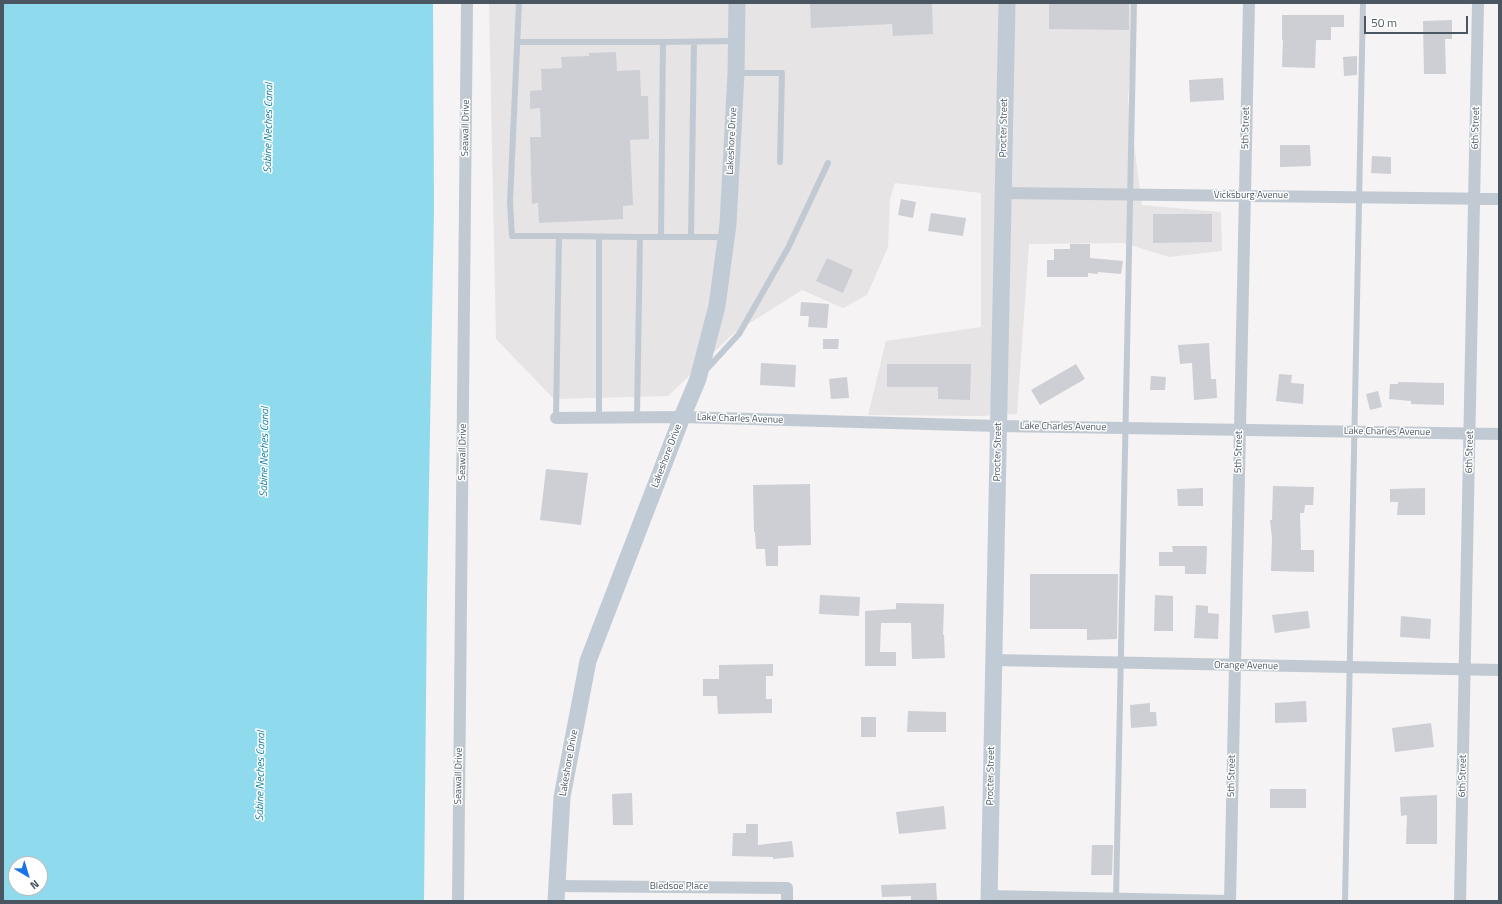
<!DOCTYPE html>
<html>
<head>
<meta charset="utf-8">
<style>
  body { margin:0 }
  #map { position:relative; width:1502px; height:904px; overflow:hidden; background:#f5f3f3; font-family:"Titillium Web",sans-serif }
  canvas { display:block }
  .frame { position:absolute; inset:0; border:4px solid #4a5661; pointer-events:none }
  .north { position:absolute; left:8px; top:856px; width:40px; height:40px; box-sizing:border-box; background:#fff; border:1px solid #b7bbc0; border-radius:50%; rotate:142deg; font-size:11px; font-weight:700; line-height:16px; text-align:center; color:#4a5661 }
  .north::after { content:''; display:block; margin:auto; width:14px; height:18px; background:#1a73e8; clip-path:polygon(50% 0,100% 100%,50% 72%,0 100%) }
  .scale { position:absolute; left:1364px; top:16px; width:104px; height:18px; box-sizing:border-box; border:2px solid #4a5661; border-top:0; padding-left:5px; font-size:12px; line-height:14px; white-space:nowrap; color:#4a5661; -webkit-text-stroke:3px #fff; paint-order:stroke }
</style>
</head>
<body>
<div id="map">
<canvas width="1502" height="904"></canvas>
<div class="frame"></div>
<div class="north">N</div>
<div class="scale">50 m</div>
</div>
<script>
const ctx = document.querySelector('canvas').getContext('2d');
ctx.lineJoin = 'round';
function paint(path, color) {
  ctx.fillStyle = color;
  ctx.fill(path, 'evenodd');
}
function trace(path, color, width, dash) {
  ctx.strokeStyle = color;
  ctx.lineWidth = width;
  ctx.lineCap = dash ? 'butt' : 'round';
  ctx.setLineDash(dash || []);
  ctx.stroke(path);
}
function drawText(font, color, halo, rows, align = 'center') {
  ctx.font = font + ' "Titillium Web",sans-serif';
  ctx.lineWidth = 3;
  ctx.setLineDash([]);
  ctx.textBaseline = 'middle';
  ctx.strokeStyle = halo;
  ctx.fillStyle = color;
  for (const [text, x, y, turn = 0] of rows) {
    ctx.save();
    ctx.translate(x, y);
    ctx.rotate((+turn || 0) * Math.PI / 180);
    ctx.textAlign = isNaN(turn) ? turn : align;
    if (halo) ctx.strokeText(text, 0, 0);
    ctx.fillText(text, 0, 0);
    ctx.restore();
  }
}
const education = new Path2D(`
  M489 3H1136L1128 99 1142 205 1221 212 1222 251 1169 257 1124 243 1029 244 1017 414 981 416 868 415 886 341 981 327V193L895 183 890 199 888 247 867 295 843 308 802 290 734 333 668 396 554 399 496 339Z`);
const water = new Path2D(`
  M3 3H433L434 208 427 598 424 901H3ZM16 864H40V888H16Z`);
const building = new Path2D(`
  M810 3H932L933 34 893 36 892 24 811 28Z
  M1049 3H1129V30L1049 29Z
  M1282 15H1344V27H1331V40H1316L1315 68 1282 67 1283 40H1282Z
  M1452 20V39H1445L1446 74H1424L1423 21Z
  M616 52 617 71 640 70 641 96H648L649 139 630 140 633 205 623 206V219L539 223 538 203 532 204 530 137H541L540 108 530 109V91L542 90 541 69 562 68 561 57 589 56V53Z
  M1357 56V75L1344 76 1343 57Z
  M1223 78 1224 100 1190 102 1189 80Z
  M1280 145H1310L1311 166 1280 167Z
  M1372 156 1391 157V174L1371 173Z
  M901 199 916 202 913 218 898 215Z
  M931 213 966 218 963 236 928 231Z
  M1153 214H1212V242L1153 243Z
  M1070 244H1090V258L1123 261 1121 274 1098 272V274L1088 273V277H1047V260H1054V249H1070Z
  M827 258 853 270 843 293 816 281Z
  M801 302 829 304 827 328 808 327 809 316H800Z
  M823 339H839L838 349H823Z
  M1209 343 1211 379H1216L1217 398 1194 400 1192 363 1180 364 1178 345Z
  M761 363 796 365 795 387 760 385Z
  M887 364H971L970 400 938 399V387H887Z
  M1076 364 1085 379 1040 405 1031 390Z
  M1279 374 1292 375 1291 383 1304 384 1303 404 1276 401Z
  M1151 376 1166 377 1165 390H1150Z
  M847 377 849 398 831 399 829 379Z
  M1398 382 1444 383V405L1411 404V401L1389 399 1390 384H1398Z
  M1378 391 1382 407 1370 410 1366 394Z
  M546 469 588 473 581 525 540 520Z
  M810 484 811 545 778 546V566H766L765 549H756L755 532H754L753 485Z
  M1273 486 1314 487 1313 505H1305L1304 513H1300L1301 550H1314V572L1271 571 1272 538 1270 520H1272Z
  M1203 488V506H1178L1177 489Z
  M1425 488V515H1397L1398 502H1390V489Z
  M1172 546H1207L1206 574H1185V566H1159V552H1173Z
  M1030 574H1118L1117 639 1087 640V629H1030Z
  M820 595 860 597 859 616 819 614Z
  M1155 595 1173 596V631H1154Z
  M896 603 944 604 943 635H944L945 658 912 659 911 623H881L880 652H896V666H865V611L896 609Z
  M1196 605 1208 606V613L1219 614 1218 639 1194 638Z
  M1308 611 1310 628 1275 633 1272 615Z
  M1401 616 1431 619 1430 639 1400 637Z
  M773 664V676H766V699H772V713L718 714 717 696H703V679H719V665Z
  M1306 701 1307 722 1275 723V703Z
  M1150 703V712H1156L1157 726 1131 728 1130 705Z
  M908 711 946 712V732H907Z
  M861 717H876V737H861Z
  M1431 723 1434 747 1395 752 1392 728Z
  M1270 789H1306V808H1270Z
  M632 793 633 825H613L612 794Z
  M1437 795V844H1406L1407 815 1401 816 1400 797Z
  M944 806 946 829 899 834 896 812Z
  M746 824H758V845L792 841 794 857 773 859V857L732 856 733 833H746Z
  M1092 845H1113L1112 875H1091Z
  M936 883 937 901H911V896L882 897 881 885Z`);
const lane = new Path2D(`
  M519 3 510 202 512 236H559L556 418
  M517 42H663L661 237
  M663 42 735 41
  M737 73H782L780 162
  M559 236 640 237 637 417
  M640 237H725
  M691 237 694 42
  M705 371 739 334 788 248 828 163
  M599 418V237
  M1116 899 1134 3
  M1345 901 1363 3`);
const street = new Path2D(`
  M1003 193 1499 199
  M556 418 682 417 998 426 1499 434
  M993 660 1499 670
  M557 886 787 888V901
  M989 896 1228 901
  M458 901 467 3
  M1230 901 1249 3
  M1460 901 1478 3`);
const secondary = new Path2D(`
  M556 901 562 797 588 661 682 417 698 379 717 306 728 224 736 73 737 3
  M989 901 1007 3`);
const streetNames = [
  ["Seawall Drive",466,128,-89],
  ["Procter Street",1004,128,-89],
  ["5th Street",1246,128,-89],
  ["6th Street",1476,128,-89],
  ["Lakeshore Drive",732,141,-87],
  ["Vicksburg Avenue",1251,196],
  ["Lake Charles Avenue",740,419,2],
  ["Lake Charles Avenue",1063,427,1],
  ["Lake Charles Avenue",1387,432,1],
  ["Seawall Drive",463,452,-89],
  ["Procter Street",998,452,-89],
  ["5th Street",1239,452,-89],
  ["6th Street",1470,452,-89],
  ["Lakeshore Drive",667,456,-69],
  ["Orange Avenue",1246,666,1],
  ["Lakeshore Drive",569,763,-80],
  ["Seawall Drive",459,776,-89],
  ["Procter Street",991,776,-89],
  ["5th Street",1232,776,-89],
  ["6th Street",1463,776,-89],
  ["Bledsoe Place",679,887]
];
const waterNames = [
  ["Sabine Neches Canal",269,128,-89],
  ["Sabine Neches Canal",265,452,-89],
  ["Sabine Neches Canal",261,776,-89]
];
paint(education, '#e6e4e5');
paint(water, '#90daee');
paint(building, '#cdcfd5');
trace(lane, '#c1cad2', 6);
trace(street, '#c1cad2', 12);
trace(secondary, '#c1cbd6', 17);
drawText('10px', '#4a5661', '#fff', streetNames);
drawText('italic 11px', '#0c7c9b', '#fff', waterNames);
</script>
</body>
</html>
